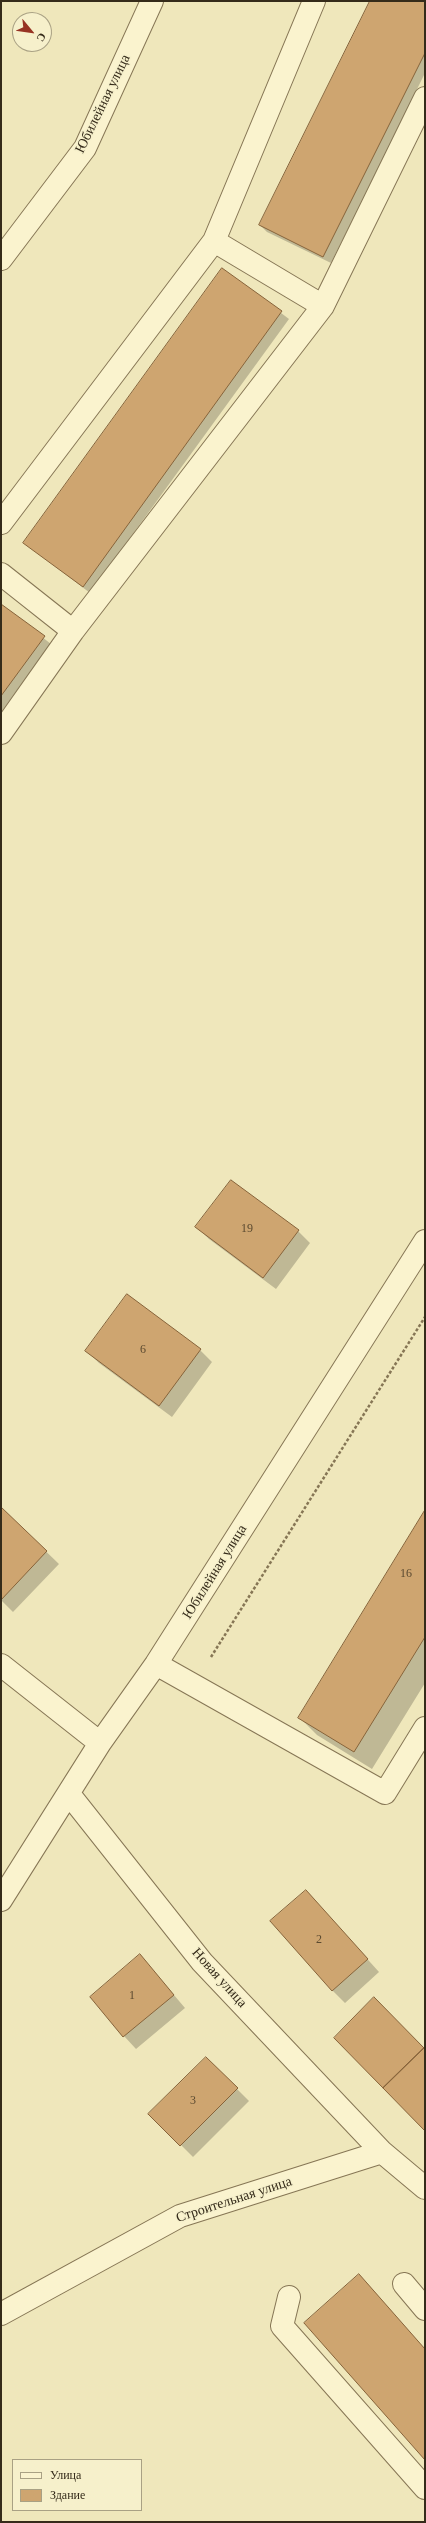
<!DOCTYPE html>
<html>
<head>
<meta charset="utf-8">
<style>
  body { margin:0 }
  #map { position:relative; width:426px; height:2523px; overflow:hidden; background:#efe7bb; font-family:"Times New Roman",serif }
  canvas { display:block }
  .frame { position:absolute; inset:0; border:2px solid #352b1a; pointer-events:none }
  .legend { position:absolute; left:12px; top:2459px; width:130px; height:52px; box-sizing:border-box; background:#f6f0cb; border:1px solid #a9a184; margin:0; padding:5px 7px; list-style:none; font-size:12px; color:#352b1a }
  .legend li { display:flex; align-items:center; gap:8px; height:20px }
  .legend b { width:20px; border:1px solid #a9a184 }
  .north { position:absolute; left:12px; top:12px; width:40px; height:40px; box-sizing:border-box; background:#f6f0cb; border:1px solid #a9a184; border-radius:50%; rotate:119deg; font-size:11px; font-weight:700; line-height:16px; text-align:center; color:#352b1a }
  .north::after { content:''; display:block; margin:auto; width:14px; height:18px; background:#973323; clip-path:polygon(50% 0,100% 100%,50% 72%,0 100%) }
</style>
</head>
<body>
<div id="map">
<canvas width="426" height="2523"></canvas>
<div class="frame"></div>
<ul class="legend">
<li><b style="height:5px;background:#faf3ce"></b>Улица</li>
<li><b style="height:11px;background:#cea570"></b>Здание</li>
</ul>
<div class="north">С</div>
</div>
<script>
const ctx = document.querySelector('canvas').getContext('2d');
ctx.lineJoin = 'round';
function paint(path, color) {
  ctx.fillStyle = color;
  ctx.fill(path, 'evenodd');
}
function trace(path, color, width, dash) {
  ctx.strokeStyle = color;
  ctx.lineWidth = width;
  ctx.lineCap = dash ? 'butt' : 'round';
  ctx.setLineDash(dash || []);
  ctx.stroke(path);
}
function drawText(font, color, halo, rows, align = 'center') {
  ctx.font = font + ' "Times New Roman",serif';
  ctx.lineWidth = 3;
  ctx.setLineDash([]);
  ctx.textBaseline = 'middle';
  ctx.strokeStyle = halo;
  ctx.fillStyle = color;
  for (const [text, x, y, turn = 0] of rows) {
    ctx.save();
    ctx.translate(x, y);
    ctx.rotate((+turn || 0) * Math.PI / 180);
    ctx.textAlign = isNaN(turn) ? turn : align;
    if (halo) ctx.strokeText(text, 0, 0);
    ctx.fillText(text, 0, 0);
    ctx.restore();
  }
}
const shadow = new Path2D(`
  M371 1H425V73L331 263 267 232 260 225Z
  M223 269 289 319 90 593 25 543Z
  M1 605 51 644 1 712Z
  M197 1227 298 1231 310 1243 276 1289 209 1239Z
  M200 1350 212 1362 172 1417 99 1363 87 1351Z
  M1 1508 59 1564 13 1612 1 1600Z
  M425 1512V1683L372 1769 317 1735 299 1717Z
  M306 1891 379 1972 345 2003 332 1990Z
  M140 1955 185 2008 136 2049 124 2036Z
  M206 2058 249 2101 193 2157 150 2114Z`);
const building = new Path2D(`
  M370 1H425V53L323 257 259 225Z
  M222 268 282 311 83 587 23 543Z
  M1 604 45 636 1 696Z
  M231 1180 299 1230 263 1278 195 1227Z
  M127 1294 201 1349 159 1406 85 1351Z
  M1 1507 47 1551 1 1600Z
  M425 1510V1637L354 1752 298 1718Z
  M306 1890 368 1959 332 1991 270 1921Z
  M140 1954 174 1995 123 2037 90 1997Z
  M374 1997 424 2048 383 2088 334 2038Z
  M424 2048 425 2049V2131L383 2088Z
  M206 2057 238 2088 180 2146 148 2114Z
  M359 2274 425 2349V2460L304 2323Z`);
const path = new Path2D(`
  M211 1657 425 1317`);
const minor = new Path2D(`
  M214 241 323 306
  M1 259 85 148 152 1
  M1 523 214 241 314 1
  M1 574 73 631
  M1 733 73 631 323 306 425 98
  M156 1664 385 1793 425 1728
  M1 1665 100 1743
  M69 1794 202 1962 382 2152
  M1 1900 100 1743 156 1664 425 1241
  M404 2284 425 2309
  M289 2297 282 2326 425 2488
  M1 2314 180 2216 382 2152 425 2188`);
const numberNames = [
  ["19",247,1229],
  ["6",143,1350],
  ["16",406,1574],
  ["2",319,1940],
  ["1",132,1996],
  ["3",193,2101]
];
const streetNames = [
  ["Юбилейная улица",103,104,-64],
  ["Юбилейная улица",215,1572,-58],
  ["Новая улица",219,1978,48],
  ["Строительная улица",234,2200,-18]
];
paint(shadow, '#0003');
paint(building, '#cea570');
trace(building, '#86633a', 1);
trace(minor, '#867655', 24);
trace(path, '#867655', 2.5, [3, 2]);
trace(minor, '#faf3ce', 22);
drawText('12px', '#5b4a30', null, numberNames);
drawText('14px', '#352b1a', '#f6f0cb', streetNames);
</script>
</body>
</html>
